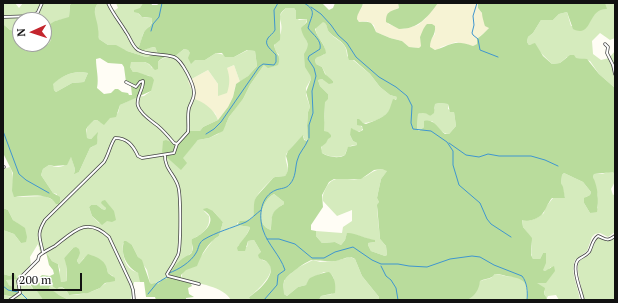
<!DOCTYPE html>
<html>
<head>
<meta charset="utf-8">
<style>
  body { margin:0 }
  #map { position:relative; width:618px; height:303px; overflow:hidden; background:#fffdf5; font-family:"PT Serif",serif }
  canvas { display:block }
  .frame { position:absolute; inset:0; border:4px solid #111; pointer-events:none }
  .north { position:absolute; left:12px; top:12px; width:40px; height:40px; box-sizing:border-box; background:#fff; border:1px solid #a0a0a0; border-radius:50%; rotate:267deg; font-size:11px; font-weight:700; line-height:16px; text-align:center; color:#111 }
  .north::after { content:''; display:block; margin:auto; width:14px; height:18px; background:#c4262e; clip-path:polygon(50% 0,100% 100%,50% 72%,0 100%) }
  .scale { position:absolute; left:12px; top:273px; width:70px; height:18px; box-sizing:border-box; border:2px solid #111; border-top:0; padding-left:5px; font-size:12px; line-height:14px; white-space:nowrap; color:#111; -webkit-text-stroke:3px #fff; paint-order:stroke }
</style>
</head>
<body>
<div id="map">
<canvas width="618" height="303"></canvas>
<div class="frame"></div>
<div class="north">N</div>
<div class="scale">200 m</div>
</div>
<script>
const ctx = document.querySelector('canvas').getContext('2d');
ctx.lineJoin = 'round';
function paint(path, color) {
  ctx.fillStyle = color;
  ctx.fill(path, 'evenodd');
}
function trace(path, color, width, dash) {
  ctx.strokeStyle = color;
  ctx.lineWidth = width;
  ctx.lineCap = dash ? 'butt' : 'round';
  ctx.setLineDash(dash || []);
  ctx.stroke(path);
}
const farmland = new Path2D(`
  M363 3H398L399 8 388 13V24L404 29 418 25 425 19 438 3H478V8L482 13 489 28 483 34 480 36 477 44 473 46 456 42 441 47 437 50 432 49 430 48V41L435 34V26L423 32 420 37 422 45 419 48 409 47 402 41 390 38 376 32 374 25 367 21 359 22 357 19V15L362 7Z
  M234 65 240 82 236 84 235 87 233 97 228 107 218 120 215 113 192 98 188 81 208 70 218 84 227 68Z`);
const green = new Path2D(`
  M3 3H15L19 8 23 3H72L70 5 69 18 55 21 49 33 50 35 51 42C44 46 32 52 25 44H44V20H20V36L17 31 10 30 3 24Z
  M98 3H107L112 12 118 8 116 3H143L138 13C141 18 147 18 152 18 153 27 146 27 143 34 142 38 141 42 139 46L142 51 148 48 155 47 158 54 146 57 108 45 99 39C97 30 91 11 98 3Z
  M605 3H615V38L610 40 600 33 592 41 593 54 601 60 609 58 615 51V88L599 74 590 61 584 59 567 57 560 63 552 64 532 44 529 45 527 42 528 37 533 33 541 20H553L559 14 567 12 571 26H587C592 19 594 10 603 8L605 6Z
  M286 8H294L296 11V17L299 20 307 19C307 22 305 23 304 25 300 34 309 39 308 49L306 51 311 79 306 88V95L310 107 308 112 307 126 309 138 306 141 304 139V136C300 138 287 151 286 155 284 163 292 169 285 176L275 177 273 178C267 185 259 191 256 198 253 206 257 218 247 221 244 222 241 222 237 223V225L250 227V228L243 241 238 246 247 247 248 241 254 240 261 252 262 260C285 265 258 291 249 297L250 300H231C224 287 197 282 184 282L181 279 183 271 202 255 213 240 219 236 223 222 213 211H204L209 216C211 227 202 235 192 239V252C184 261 170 266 167 279L160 280 158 284H152L150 283 147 270 138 257 132 245 123 243C122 252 124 265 132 270 133 271 137 272 138 273 140 275 140 279 140 282H134L131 300H69L55 293 48 287C57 285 66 287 69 295 79 295 89 293 98 289 102 287 104 283 109 282L113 276 108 273C106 262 100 261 92 256L84 258 79 264 77 261 78 259 73 248 64 258 66 261 67 281 61 282 59 278 60 270 58 264 52 261 46 252 41 255 38 244 30 257 31 266 26 272 25 279 34 290H37L43 300H3V295L12 297 17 292C13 287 8 286 6 280L11 278 13 273 10 276 3 274V230L14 234 21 243 17 223 13 220 8 210 3 208V169L10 167C15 176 12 185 13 194L17 197 45 196 55 201 57 194 53 193 41 175 43 169 49 165C60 169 67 167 71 156L75 169 74 173 79 172 90 148C96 146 98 139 98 133L91 139 87 138C87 129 85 123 97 120L100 122 118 113 120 105 136 97 144 96 151 91 150 76 133 72 130 67V62C139 61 147 60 152 68 159 61 162 56 173 58L184 49 188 50 195 60H205L216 53 234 57 248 50 255 51 257 66 248 76 240 82 234 65 227 68C230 77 230 84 227 93L218 96V84L208 70 188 81 193 93 192 98C204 102 214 109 218 120L203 127 182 158 198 140 209 138 218 134 226 124 229 117 238 105 243 99 250 85 264 65 279 55C269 43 278 43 281 32 284 20 274 19 286 8ZM107 203 111 208 110 220 99 223 92 216 89 207 91 205H97L102 209 105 210 106 208 104 204Z
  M323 21C328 24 326 27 329 32 337 42 347 41 347 56L353 60 370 74 380 87 390 95 397 97V98C392 103 392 107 389 111 384 118 372 123 363 123L361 122 360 125 363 128 361 131 357 132 353 129 350 135 353 141 357 143V145C349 145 347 148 345 155 339 158 328 157 322 153L321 151 325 113V101L328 94 320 86 318 80 322 79 328 82 333 81 327 77 322 67 316 64 315 60 317 56 324 55C329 44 314 38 316 27Z
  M81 72 88 73 84 82 72 83 56 92 54 90 52 84C61 77 69 72 81 72Z
  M440 103 448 104V109L454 112 456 126 449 134C442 134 436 126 432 121L425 124 424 127 419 131 417 129 418 114C423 112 426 112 430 116L435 108V104Z
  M382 169 388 170 381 179 378 193 377 198 379 202 377 209 380 239 386 246 387 255 385 256 371 251 368 245V243L375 242C372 239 351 233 347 234L345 240 341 245 335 242 322 243 316 236V231L342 233 343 227 352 221V210L337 216 323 201C322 195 324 192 327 186 336 172 350 183 362 178 370 175 372 170 382 169Z
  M608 172H613C616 179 615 183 611 189L613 195 615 194V232L608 237 600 233 595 234 592 237 587 251 575 260C570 273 578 286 580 300H559L556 295 548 296 547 298 544 294 545 291 536 283 546 282 551 275V267L548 270 545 271 543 270V253L540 259H533C530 254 532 251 532 245 532 239 527 232 523 227L522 219C531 223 537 218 544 213L545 208 553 198H565L561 183 562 175 564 173 583 182 591 192 590 195 586 197 584 203 590 213 598 208V196L593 177 594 174H602Z
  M274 194 284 202V204C272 211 271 217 271 230 254 225 262 200 274 194Z
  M598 237 608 241 615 238V300H584C583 291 575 269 579 262 581 258 586 258 589 255 593 250 594 242 598 237Z
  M350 257 355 259 362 276 379 297V300H319L321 296 332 294 334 279 332 275 324 272 314 277 306 285 298 287 287 296 284 294V282L285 279 297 268 313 260 320 262 335 261Z
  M495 274C499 274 501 275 505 276 509 277 514 276 518 277 528 281 529 291 527 300H468C475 295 477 289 480 281L491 278Z`);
const forest = new Path2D(`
  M72 3H98C91 12 98 20 98 29 99 33 98 36 99 39L108 45H116L127 51 146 57 158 54 155 47C149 47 144 51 139 51L138 49C140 44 142 37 144 32 148 26 153 27 152 18L142 17 138 13 134 12V10L140 8 143 3H151L152 5H157L160 3H322L329 10 333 8 335 3H363C362 9 357 13 357 19L359 22C371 21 372 22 376 32L390 38 402 41 409 47 419 48 421 46 420 37C422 33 423 28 427 24H432L435 26C436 36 430 37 430 47L435 50C452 45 453 39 473 46L477 44V39L483 34 489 28 485 26C484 23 482 16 482 13L478 8V3H605L607 9C587 8 593 39 573 29L567 12 559 14 553 20H541L533 33 528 37 527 42 529 45 535 43 543 56 552 64 560 63 570 55H574L576 58 587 59 599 74 615 88V177L613 172 594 174 593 177C598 187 599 201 597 212L590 213 584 203V198L590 195 591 192 583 182 564 173 562 175 561 183 563 187 565 198H552C544 208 546 216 532 220 528 221 527 221 522 220L523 227 532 238 531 255 533 259H540L543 253H546V263L543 270 545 271 554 266 555 271 546 283H537L545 288 544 294 547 298 546 300H527C530 282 523 278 506 276 503 275 500 274 497 274 493 274 495 275 492 277 488 279 484 279 480 281 479 290 475 295 468 300H379V297L362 276 355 259C349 254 341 261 334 261 328 262 317 260 312 260 306 261 286 276 284 281 283 285 284 290 284 294L287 296 298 287 306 285C307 283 308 281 309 279 312 276 325 272 329 272 335 277 336 285 335 293L321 296 319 300H250L249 297C257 292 280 273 267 262 265 260 262 260 259 258L258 255 261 252 254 240 248 241 245 251H238L237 248C241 241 247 236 250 228V227L237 225 240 221C262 222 249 206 257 196 262 190 268 184 273 178L275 177 285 176C290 170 288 163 286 156L288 151 303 135 304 140 307 141 308 138 307 126 308 112 310 107 306 92 311 79 310 75 305 67 304 54C313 41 303 41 301 28L307 22V19H296V11L294 8H286C284 10 282 11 281 13 279 15 281 34 280 40L274 45C275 53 282 56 278 65L268 68 264 65 250 85 243 99 229 117 223 131 209 138 198 140 183 158 187 163 181 170 162 153 163 141 166 140 176 144 187 131H200L203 127 218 120 228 107 233 97 236 84 248 76 257 66 255 51 247 50 234 57H225L222 53H216L205 60H195L191 64 188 58 190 53 188 50 184 49 173 58C167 56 162 57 158 62V69L155 70 149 64 145 62H131L130 67 133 72H137L152 77 154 80 151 91 120 105 116 117 110 118 104 125 97 120C92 121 95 120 91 123 84 130 87 129 87 138L91 139 98 132 97 144 90 148 79 172 74 174 75 169 71 157 67 165 54 166 49 165 43 169 41 175 53 193 60 197V201L59 204H56C50 192 26 196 14 197L12 191 13 173 3 153V24L10 30 17 31 20 36V44H25L27 47 35 48 36 47C42 46 49 46 51 40L50 35 47 32V26L55 21 69 17 70 5ZM323 22C328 24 326 28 329 32 334 38 342 40 346 48 348 52 347 56 349 60H354L370 74 380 87 390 95 397 97 396 100 393 99C392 102 391 105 390 108 387 117 374 121 366 124L363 123 359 119H357V125L362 126 363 130 359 132 351 128 350 135 353 141 357 143V145L348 147 345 155C339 159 328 157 322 153L321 147 326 143 328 139 331 137V135L328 132 324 131 325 102 328 99V94L320 86 318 80 322 79 329 84 333 83V81L325 74 322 67 316 64 315 60C317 55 322 57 326 53 325 43 317 38 315 29ZM100 58 108 63 122 64 124 67 126 82 131 86 132 95H129L128 93 122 92 118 89H115L111 93 104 94 97 88C99 78 96 69 96 59ZM81 72 88 73 84 82 72 83 56 92 54 90 53 84C61 77 69 72 81 72ZM440 103 448 104 450 112H454L456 126 449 134H445C438 129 434 118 424 121V127L419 131 417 129 418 114C424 112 426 113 430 116L434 113 435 104ZM382 169 387 171 381 179 378 193 377 198 379 202 377 205 380 239 386 246 387 255 385 256 371 251 368 245V243L375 242V240C367 239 353 232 347 233L345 240 341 245 335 242 322 243 316 236V231L311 230V225L323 207 322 195 329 182 334 179H361L374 170ZM274 194 284 202V204C270 212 272 216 271 230 254 225 262 200 274 194Z
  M398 3H438C427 18 418 29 399 29L386 22C386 11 390 12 399 8Z
  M105 200 114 211 116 220 112 222 107 221 102 225 92 216 89 207 91 205H97L102 209 105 210 106 208 101 203 102 201Z
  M3 208 8 210 13 220 25 228 27 237 26 242 21 243 14 234 3 230Z
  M207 208 213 211 223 222 219 236C207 243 202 254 197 266L186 270 181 275V279L184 282H190L192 286 188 288 189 294 194 297 186 298V300H156L155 297H146L144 282H140L138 273C127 267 120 255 124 241H126L132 245 138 257 142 260 150 283 152 284 155 283 158 284 162 279H167C168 273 179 260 185 257 188 255 191 255 192 252 194 247 191 244 192 239 200 236 213 226 210 217 209 213 205 212 203 209Z
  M76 247 79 249 80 253 77 261 79 264 88 254C99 258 106 260 108 273L115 278V281L105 283 100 288 88 293 69 295C67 290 64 287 59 287L57 289 52 286 49 287V288L59 295 69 300H43L37 291 34 290 30 284C36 282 43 284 47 280V278H42L40 277 42 275 50 276 54 274 53 270 49 265 46 252 52 261 58 264 61 282 67 281C67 274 67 264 64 258L73 248Z
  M13 273 15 274 17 279 6 280 9 285 16 289 18 293 15 297 3 295V274L10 276Z`);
const stream = new Path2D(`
  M304 3C318 11 311 16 308 28 313 35 322 40 320 49L309 56 308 59 314 68 316 76 312 91 313 113 309 125V138
  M477 3 473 16 474 25 472 33 473 35 478 39 480 50 498 57
  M311 7 321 14 331 25 338 35 347 43 356 57 379 77 396 87 407 96 412 106 411 123 413 129 431 131 447 142 453 151V165L459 185 480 203 487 219 491 224 511 237
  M151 31 153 24 159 17 162 3
  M3 131 19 174 26 180 49 193
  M206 134 214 129 221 122 259 67 263 64 274 65 276 62V55C272 50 263 45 268 38 270 35 273 34 275 30L274 10 278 3
  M449 143 466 155 479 157 488 154 499 156H531L545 160 558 166
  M267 239H279L295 244 312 258H324L335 252 353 247 372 260 381 264H398L409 266 427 267 450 259 472 256 480 257 494 265 522 276C527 282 528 292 527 300
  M381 266 386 276 391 280 396 288 398 300
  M169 273C178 270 191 262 196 253 199 248 198 244 203 240 216 232 232 228 246 222 251 219 256 214 261 210
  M3 286 8 290 18 292
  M21 293 28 300
  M148 294 157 283 167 277
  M264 300 277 285 278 275 285 270C280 255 268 245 263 230 258 215 261 196 276 190 281 188 286 189 290 184 296 177 295 169 297 161 299 152 305 148 308 140`);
const street = new Path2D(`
  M3 17 33 16 38 12 42 3
  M605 44 608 47 607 53 613 65 615 74
  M126 82 136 87 140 82 143 81C144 89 135 98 138 106 141 115 152 121 158 126 164 131 169 137 174 143L177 144
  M165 155C164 168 175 175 178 186 181 194 181 247 178 255 175 261 171 268 167 274L168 276 199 284
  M3 167H4
  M43 253C40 237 36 235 45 220L104 162C109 154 110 145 115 138 127 138 133 145 138 156L142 158 174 153 177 144 188 132C189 124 187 116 189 108 191 102 194 99 194 93 194 84 182 60 174 57 162 53 149 56 138 50 132 46 130 37 126 32 120 22 113 14 108 3
  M10 300 20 293 18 281 20 278 38 260 39 256C43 252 50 249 55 246 74 231 87 216 109 237L131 284 133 290 134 300
  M583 300C581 290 571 268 578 260 581 257 586 256 589 252 592 247 592 240 598 236 606 239 607 242 615 236`);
paint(farmland, '#f6f3d4');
paint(green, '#d5ebbd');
paint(forest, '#b9dc9c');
trace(stream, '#3f96cf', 1);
trace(street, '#444', 3.5);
trace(street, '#fff', 2);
</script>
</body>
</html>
